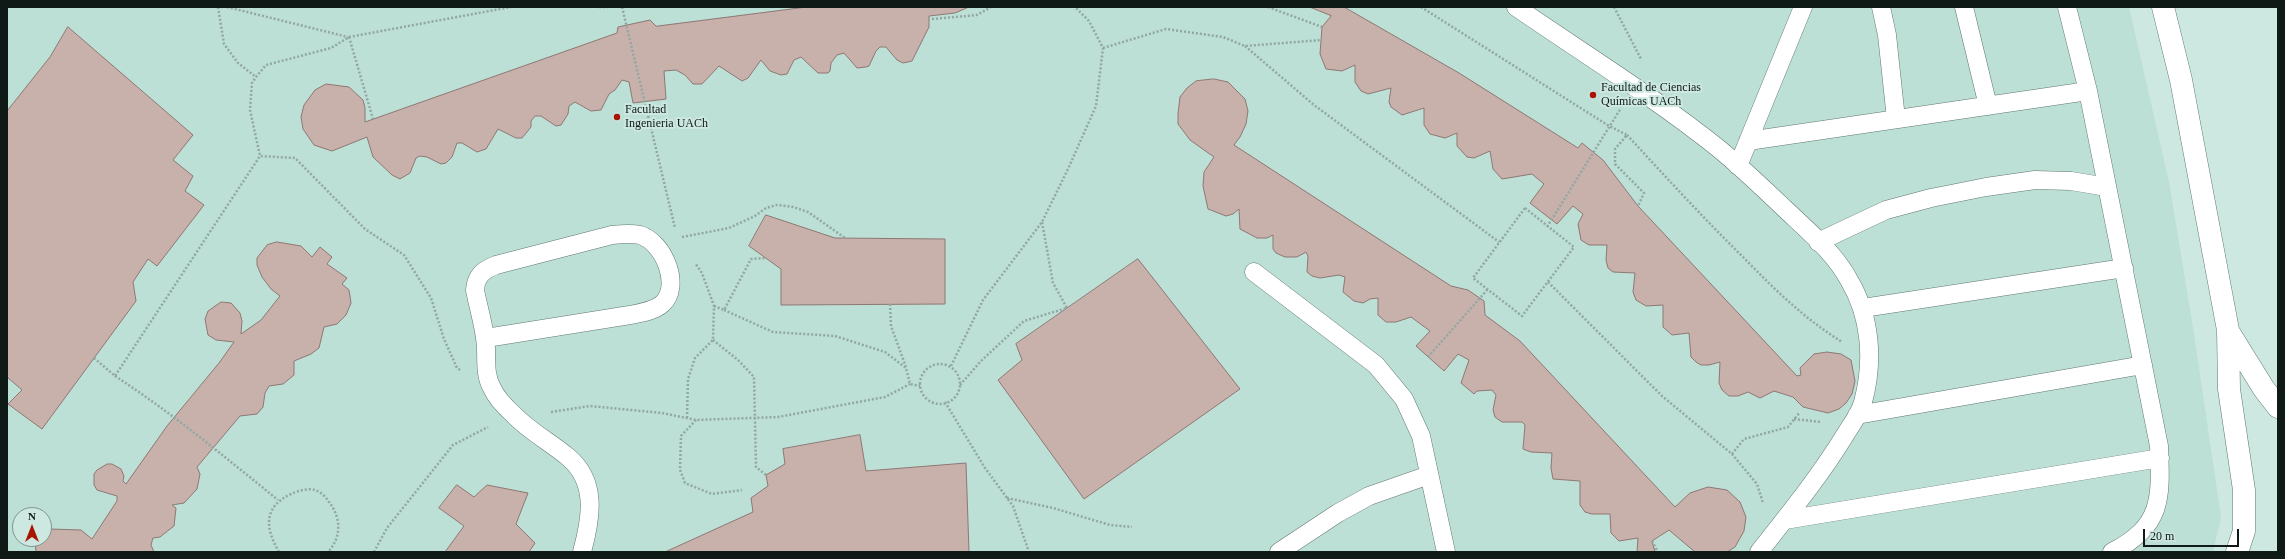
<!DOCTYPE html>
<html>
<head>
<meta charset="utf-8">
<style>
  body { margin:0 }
  #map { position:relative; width:2285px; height:559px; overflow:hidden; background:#cde7e1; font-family:"Times New Roman",serif }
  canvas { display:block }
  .frame { position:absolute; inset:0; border:8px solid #0f1916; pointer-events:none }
  .north { position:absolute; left:12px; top:507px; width:40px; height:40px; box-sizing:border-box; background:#cde7e1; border:1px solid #819590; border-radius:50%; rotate:0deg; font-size:11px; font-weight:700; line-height:16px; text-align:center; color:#0f1916 }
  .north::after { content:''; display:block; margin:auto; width:14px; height:18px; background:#a71503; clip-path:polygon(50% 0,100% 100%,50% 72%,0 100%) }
  .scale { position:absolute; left:2143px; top:529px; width:96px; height:18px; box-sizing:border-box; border:2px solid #0f1916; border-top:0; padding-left:5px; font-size:12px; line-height:14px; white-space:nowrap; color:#0f1916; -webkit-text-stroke:3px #cde7e1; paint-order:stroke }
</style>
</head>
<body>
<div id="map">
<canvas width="2285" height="559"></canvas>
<div class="frame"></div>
<div class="north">N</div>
<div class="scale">20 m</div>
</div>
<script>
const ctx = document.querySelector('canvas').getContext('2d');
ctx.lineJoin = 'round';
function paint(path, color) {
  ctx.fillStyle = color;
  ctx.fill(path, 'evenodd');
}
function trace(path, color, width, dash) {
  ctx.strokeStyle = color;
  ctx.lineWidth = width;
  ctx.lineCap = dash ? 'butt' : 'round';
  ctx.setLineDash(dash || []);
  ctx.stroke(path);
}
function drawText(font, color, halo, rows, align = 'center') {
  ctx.font = font + ' "Times New Roman",serif';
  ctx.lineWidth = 4;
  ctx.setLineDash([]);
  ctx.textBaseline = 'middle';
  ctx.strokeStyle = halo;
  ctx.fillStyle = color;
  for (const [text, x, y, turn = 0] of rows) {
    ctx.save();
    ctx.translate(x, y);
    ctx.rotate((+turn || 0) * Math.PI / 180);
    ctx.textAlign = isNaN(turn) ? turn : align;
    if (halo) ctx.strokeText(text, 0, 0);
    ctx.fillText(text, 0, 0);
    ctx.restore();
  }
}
const built = new Path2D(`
  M7 7H2129L2169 182 2194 334 2221 517 2213 552H7ZM20 515H44V539H20Z`);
const building = new Path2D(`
  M807 7H969L955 13 929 16V27L912 61 903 63 897 60 886 47H880L876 51 869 66 866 67 857 68 844 53 837 55 831 63 830 71 828 73H818L801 57 794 60 787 74 781 75 770 71 761 60 748 78 742 81 719 66 702 84H693L685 75 676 70 664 71 666 99 633 103 629 82 622 80 615 90 609 94 601 110 591 111 575 102 569 106 568 114 561 125 556 126 541 116H535L531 121V127L522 138H516L498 129 486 149 477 152 462 143H457L452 157 446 163 441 164 427 157 420 156 416 158 410 173 400 179 392 175 373 157 367 137 332 151 314 145 303 129 301 117 304 105 315 90 326 84 349 87 363 100 365 108V122L617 33 618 27 650 20 656 26Z
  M1310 7H1344L1459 73 1578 148 1582 143 1603 160 1638 206 1797 376 1801 375 1800 368 1814 354 1827 352 1841 354 1851 360 1855 381 1852 394 1846 403 1839 409 1828 413 1803 407 1793 397 1774 391 1760 398 1748 392 1738 396H1729L1722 390 1719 383 1720 362 1709 365H1701L1696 362 1691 357 1689 333 1672 335 1663 327V305L1646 306 1636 300 1633 292 1635 273 1613 272 1608 268 1606 260 1607 245H1589L1581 240 1578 224 1583 214 1573 206 1557 224 1530 203 1544 184 1532 174 1502 179 1493 169 1490 151 1474 158 1467 157 1457 146V133L1445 138 1430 134 1424 125V108L1402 115 1391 107 1389 102 1391 88 1368 94 1361 91 1355 82V65L1342 71 1326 69 1320 54 1322 27 1331 16Z
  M68 27 193 135 173 160 193 176 185 191 204 205 157 266 148 259 133 282 136 301 42 429 8 404 22 390 7 377V111L50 57Z
  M1214 79 1228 82 1245 99 1248 111 1246 124 1240 137 1234 145 1451 286 1468 290 1484 301 1485 315 1520 341 1675 507 1690 493 1708 487 1727 490 1740 502 1746 517 1744 531 1735 547 1727 552H1695L1669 530 1652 541 1655 552H1637L1638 538 1619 541 1611 533 1610 514H1592L1585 512 1580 505V481L1553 479 1551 468 1552 453 1531 452 1523 449 1525 425 1522 422H1502L1495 417 1493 410 1496 395 1492 390 1477 391 1474 394 1461 383 1469 360 1458 354 1444 371 1416 346 1430 331 1411 317 1396 322H1386L1378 315V298L1370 299 1363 303 1354 301 1343 292 1345 277 1339 275 1320 278 1312 276 1307 272 1308 256 1306 252 1297 257H1285L1276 253 1273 249V235L1267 238H1257L1240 229 1239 209 1233 214 1226 216 1208 209 1203 186 1204 172 1214 157 1190 140 1178 124V114L1180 97 1187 88 1196 81Z
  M766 215 835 238 945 239V304L781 305V269L749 246Z
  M277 242 301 246 312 257 320 247 332 257 327 264 347 278 342 284 349 290 351 303 346 315 337 324 324 327 319 348 311 354 294 361V375L283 384 269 386 265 393 263 407 257 414 240 416 197 467 200 474 197 489 184 503 172 505 176 508 174 526 160 537 153 538 151 545 154 552H36L35 540 44 539V531L49 529 81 530 92 539 117 501V496L97 490 94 485V474L97 470 107 464H112L121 469 124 476 123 481 126 484 167 426 219 363 234 342 216 340 208 335 205 319 208 311 221 302 231 303 240 313 242 321 241 334 261 320 280 296 271 289 262 277 257 265V258L267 245Z
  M1138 259 1240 389 1084 499 998 380 1022 360 1016 344Z
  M860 435 866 471 966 463 969 552H665L753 512 751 498 768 486 766 475 785 464 783 449Z
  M457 485 474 497 487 485 528 493 516 524 535 543 529 552H445L464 526 439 508Z`);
const path = new Path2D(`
  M218 7 224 44 238 63 256 77
  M227 7 348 37
  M599 7H608
  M622 7 675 228
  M1268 7 1322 27
  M1421 7 1609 126 1627 135 1615 149V164L1644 193 1638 206
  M1614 7 1641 59
  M932 19 977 15 991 7
  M349 37 373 119
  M1245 46 1314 105 1499 242
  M1103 48 1166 29 1223 37 1245 46 1322 40
  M1627 135C1666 177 1704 219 1745 259 1775 290 1805 319 1842 342
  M1525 208 1574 247 1522 316 1473 278Z
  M1547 227 1621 108
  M682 237 729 228 755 216 766 208 777 205 793 207 808 212 845 238
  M1548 282 1662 396 1732 454 1757 484 1763 503
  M890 304 891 326 906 367
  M714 306 724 310 751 259 765 258
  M724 310 773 332 835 336 885 352 906 368 910 384 920 386
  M713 340 738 360 754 377 756 467 766 475
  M1428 357 1487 290
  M94 358 115 376 260 156
  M920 384a20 20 0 1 1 40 0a20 20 0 1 1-40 0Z
  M951 366 983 300 1042 222 1068 169 1096 106 1103 48 1089 21 1075 7
  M460 370 457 368 444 339 431 298 404 255 365 229 295 158 260 156 250 110 252 83 256 77 266 65 331 48 349 37 511 7
  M115 376C172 413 225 457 278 500
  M960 385 981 361 1024 321 1067 308 1053 283 1042 222
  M945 402 985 468 1013 506 1029 552
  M551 412 590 406 662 413 696 420 778 417 885 397 910 384
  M687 418 688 379 695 358 713 340 714 306 702 273 695 263
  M1794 419 1821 422
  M696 420 681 436 680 470 685 483 712 494 742 490
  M1732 454 1744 439 1788 427 1800 412
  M1007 498 1053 508 1110 525 1132 527
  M1652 541 1658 552
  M279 552C265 528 263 507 291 494 297 491 308 488 315 490 321 492 326 497 329 502 341 517 342 537 328 552
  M374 552 387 528 453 445 488 427`);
const lane = new Path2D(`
  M1516 7C1583 53 1654 97 1718 148 1741 167 1763 188 1784 208 1807 230 1834 252 1849 280 1871 317 1874 361 1863 402 1860 414 1851 425 1845 435 1820 476 1789 514 1759 552
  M1881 7 1887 35 1896 119
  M1964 7 1988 106
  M2067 7 2088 91 2159 446C2161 498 2163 526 2112 552
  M1748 141 2088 91
  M1738 166 1803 7
  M1818 242 1886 210 1931 198 1986 187 2035 180 2071 181 2107 187
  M1254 272 1376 365 1404 399 1421 436 1446 552
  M1863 308 2124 268
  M486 338 630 315C640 313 654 311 662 304 682 287 664 242 640 235 631 233 621 234 612 235L496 265C483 270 476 276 475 290 478 306 483 322 485 338 488 355 483 372 492 388 497 399 504 406 513 414 529 431 550 442 568 457 598 482 591 519 582 552
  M1857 415 2143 365
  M1785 520 2160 458
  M1279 552 1338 513 1369 496 1429 475`);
const street = new Path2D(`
  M2163 7 2181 80 2228 330 2229 389 2244 490V531L2237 552
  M2228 331 2264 389 2278 407`);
const markers = [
  [1593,95,4,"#a71503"],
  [617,117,4,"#a71503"]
];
const poiNames = [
  ["Facultad de Ciencias",1601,88],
  ["Químicas UACh",1601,102],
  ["Facultad",625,110],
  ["Ingenieria UACh",625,124]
];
paint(built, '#bcdfd6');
paint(building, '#c8b0ab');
trace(building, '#8f7874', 1);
trace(lane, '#607872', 19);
trace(street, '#607872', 23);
trace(path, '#92a7a2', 2.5, [2, 2]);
trace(lane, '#fff', 18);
trace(street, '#fff', 22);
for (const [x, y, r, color] of markers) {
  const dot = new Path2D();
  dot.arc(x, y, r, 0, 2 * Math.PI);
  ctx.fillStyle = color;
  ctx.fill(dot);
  trace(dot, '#cde7e1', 1.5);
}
drawText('12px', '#0f1916', '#cde7e1', poiNames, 'left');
</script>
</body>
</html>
